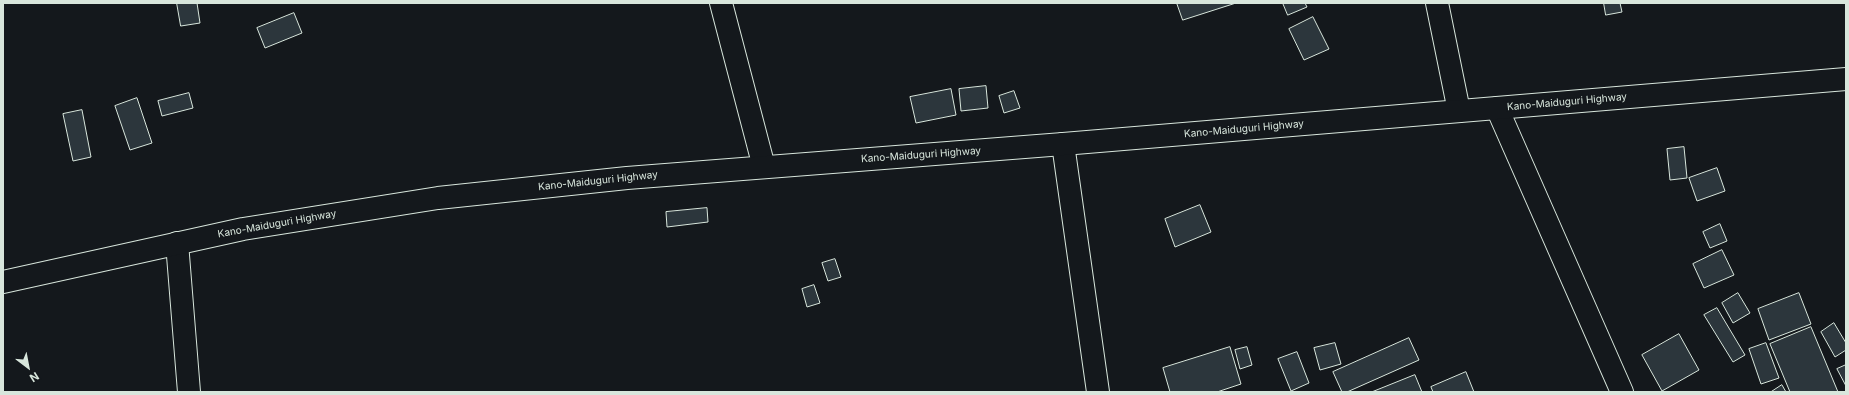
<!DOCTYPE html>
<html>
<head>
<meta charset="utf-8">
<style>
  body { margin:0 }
  #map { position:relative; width:1849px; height:395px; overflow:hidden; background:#14181c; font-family:Inter,sans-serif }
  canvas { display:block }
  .frame { position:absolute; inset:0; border:4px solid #d8e6dc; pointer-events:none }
  .north { position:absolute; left:8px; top:347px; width:40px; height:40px; -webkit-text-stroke:3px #14181c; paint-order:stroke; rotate:148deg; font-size:11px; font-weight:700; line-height:16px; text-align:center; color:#d8e6dc }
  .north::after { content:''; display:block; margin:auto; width:14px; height:18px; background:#d8e6dc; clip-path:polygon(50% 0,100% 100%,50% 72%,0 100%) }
</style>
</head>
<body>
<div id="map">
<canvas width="1849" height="395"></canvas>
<div class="frame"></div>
<div class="north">N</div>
</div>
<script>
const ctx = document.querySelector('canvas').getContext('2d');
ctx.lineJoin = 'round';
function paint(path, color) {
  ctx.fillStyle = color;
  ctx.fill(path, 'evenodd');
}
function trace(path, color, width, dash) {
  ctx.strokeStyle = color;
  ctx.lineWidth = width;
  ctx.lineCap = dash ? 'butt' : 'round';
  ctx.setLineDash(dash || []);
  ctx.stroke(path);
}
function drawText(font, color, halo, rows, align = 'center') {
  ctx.font = font + ' Inter,sans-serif';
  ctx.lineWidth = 3;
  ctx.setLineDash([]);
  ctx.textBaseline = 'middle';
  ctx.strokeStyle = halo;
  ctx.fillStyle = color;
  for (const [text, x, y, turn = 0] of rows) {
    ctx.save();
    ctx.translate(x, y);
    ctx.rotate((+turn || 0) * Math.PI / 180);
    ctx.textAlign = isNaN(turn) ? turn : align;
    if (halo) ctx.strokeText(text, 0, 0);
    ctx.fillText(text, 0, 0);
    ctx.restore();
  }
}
const building = new Path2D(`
  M177 3H197L200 23 181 26Z
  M1177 3H1236L1183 20Z
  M1283 3H1305L1307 7 1288 15Z
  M1604 3H1620L1622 12 1606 15Z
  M294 13 302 33 265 48 257 28Z
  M1313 17 1329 49 1304 60 1289 29Z
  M986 86 988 108 961 111 959 89Z
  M951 89 956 115 916 123 910 97Z
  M1014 91 1020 108 1004 113 999 96Z
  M189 93 193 108 162 116 158 101Z
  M137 98 152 143 130 150 115 106Z
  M82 110 91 157 73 161 63 114Z
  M1684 147 1687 178 1670 180 1667 149Z
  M1717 168 1725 191 1697 201 1689 178Z
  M1200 205 1211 232 1175 247 1165 219Z
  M707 208 708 222 667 227 666 212Z
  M1720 224 1727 241 1710 248 1703 232Z
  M1722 250 1734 275 1704 288 1693 264Z
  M835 259 841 277 828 281 822 263Z
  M814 285 820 303 807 307 802 289Z
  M1738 293 1750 313 1733 323 1722 303Z
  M1799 293 1811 324 1769 340 1758 309Z
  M1717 308 1745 355 1733 362 1704 315Z
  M1834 323 1846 343V350L1835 357 1821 332Z
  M1811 327 1838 392H1790L1770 344Z
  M1679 334 1699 370 1662 391 1642 355Z
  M1409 338 1419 360 1347 392H1342L1333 372Z
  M1335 343 1341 364 1320 370 1314 348Z
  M1766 343 1779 378 1761 384 1749 349Z
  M1230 347 1241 384 1217 392H1170L1163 368Z
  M1247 347 1252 365 1240 369 1235 350Z
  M1297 352 1309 383 1291 391 1278 359Z
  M1846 365V386L1837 369Z
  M1466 372 1474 392H1433L1431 387Z
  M1415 375 1422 392H1372Z
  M1782 385 1786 392H1771Z`);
const minor = new Path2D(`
  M721 3 764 167
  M1437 3 1459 111
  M1497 108 1622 392
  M1063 144 1098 392
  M177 243 189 392`);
const trunk = new Path2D(`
  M3 282 243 229 438 198 627 178 1063 144 1846 79`);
const streetNames = [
  ["Kano-Maiduguri Highway",1567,102,-5],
  ["Kano-Maiduguri Highway",1244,129,-5],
  ["Kano-Maiduguri Highway",921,155,-4],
  ["Kano-Maiduguri Highway",598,181,-6],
  ["Kano-Maiduguri Highway",277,224,-10]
];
paint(building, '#2c363c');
trace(building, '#d8e6dc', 1);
trace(minor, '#d8e6dc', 24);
trace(trunk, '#d8e6dc', 24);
trace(minor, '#14181c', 22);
trace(trunk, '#14181c', 22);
drawText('10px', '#d8e6dc', '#14181c', streetNames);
</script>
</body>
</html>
